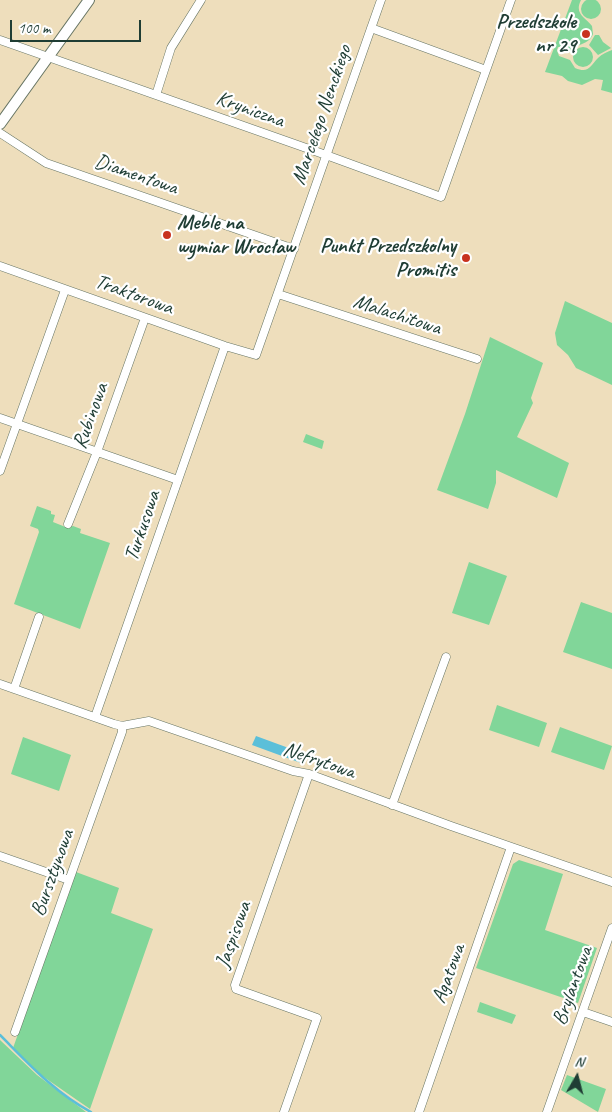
<!DOCTYPE html>
<html>
<head>
<meta charset="utf-8">
<style>
  body { margin:0 }
  #map { position:relative; width:612px; height:1112px; overflow:hidden; background:#eedebc; font-family:Caveat,sans-serif }
  canvas { display:block }
  .north { position:absolute; left:552px; top:1052px; width:50px; height:50px; -webkit-text-stroke:4px #fff; paint-order:stroke; rotate:8deg; font-size:14px; font-weight:700; line-height:20px; text-align:center; color:#1f3d34 }
  .north::after { content:''; display:block; margin:auto; width:18px; height:22px; background:#1f3d34; clip-path:polygon(50% 0,100% 100%,50% 72%,0 100%) }
  .scale { position:absolute; left:10px; top:20px; width:131px; height:22px; box-sizing:border-box; border:2px solid #1f3d34; border-top:0; padding-left:6px; font-size:15px; line-height:18px; white-space:nowrap; color:#1f3d34; -webkit-text-stroke:4px #fff; paint-order:stroke }
</style>
</head>
<body>
<div id="map">
<canvas width="612" height="1112"></canvas>
<div class="north">N</div>
<div class="scale">100 m</div>
</div>
<script>
const ctx = document.querySelector('canvas').getContext('2d');
ctx.lineJoin = 'round';
function paint(path, color) {
  ctx.fillStyle = color;
  ctx.fill(path, 'evenodd');
}
function trace(path, color, width, dash) {
  ctx.strokeStyle = color;
  ctx.lineWidth = width;
  ctx.lineCap = dash ? 'butt' : 'round';
  ctx.setLineDash(dash || []);
  ctx.stroke(path);
}
function drawText(font, color, halo, rows, align = 'center') {
  ctx.font = font + ' Caveat,sans-serif';
  ctx.lineWidth = 4.5;
  ctx.setLineDash([]);
  ctx.textBaseline = 'middle';
  ctx.strokeStyle = halo;
  ctx.fillStyle = color;
  for (const [text, x, y, turn = 0] of rows) {
    ctx.save();
    ctx.translate(x, y);
    ctx.rotate((+turn || 0) * Math.PI / 180);
    ctx.textAlign = isNaN(turn) ? turn : align;
    if (halo) ctx.strokeText(text, 0, 0);
    ctx.fillText(text, 0, 0);
    ctx.restore();
  }
}
const green = new Path2D(`
  M581 9a10 10 0 1 1 20 0a10 10 0 1 1-20 0Z
  M572 0H581C574 14 585 17 592 26L593 34C589 45 577 43 570 52L566 53 561 47H558L557 50 559 56 570 60 575 68C589 74 590 66 598 58 602 54 607 52 612 50V93L601 90 603 80 595 79 582 85 568 81 562 76 545 72Z
  M595 35H599L603 42 611 48 598 55 589 45Z
  M573 57a10 10 0 1 1 20 0a10 10 0 1 1-20 0Z
  M565 301 612 323V385L576 368 568 355 557 345 555 333Z
  M490 337 543 363 531 398 533 403 517 437 569 463 557 498 496 470V483L488 509 437 490 465 414Z
  M306 434 324 441 322 449 303 442Z
  M37 506 51 511V514L55 515 53 522 68 528 73 526 81 529 80 533 110 543 80 629 14 604 39 532 38 529 30 526Z
  M469 562 507 576 489 625 452 613Z
  M581 602 612 613V669L563 652Z
  M497 705 547 723 539 747 489 730Z
  M560 727 612 746 604 770 551 752Z
  M23 737 71 755 59 791 11 774Z
  M519 860 563 874 545 930 597 948 578 1003 476 968 513 864Z
  M76 872 119 888 111 913 153 929 90 1109 38 1073 13 1048Z
  M480 1002 516 1015 512 1024 477 1012Z
  M0 1040 37 1075 86 1112H0Z
  M567 1075 606 1089 598 1112 561 1090Z`);
const water = new Path2D(`
  M256 736 305 754 301 763 252 745Z`);
const stream = new Path2D(`
  M0 1035C28 1063 55 1093 91 1112`);
const minor = new Path2D(`
  M371 28 486 70
  M0 40 326 155 441 197 511 0
  M156 95 171 48 201 0
  M0 133 46 163 294 249
  M0 266 225 346 256 355 381 0
  M278 294 477 359
  M0 418 178 480
  M0 471 65 290
  M68 524 97 452 145 318
  M0 684 114 724 122 726 149 721 293 771 309 774 451 826 612 882
  M14 689 39 617
  M95 717 225 346
  M392 805 446 657
  M0 856 69 880
  M583 1012 612 1022
  M15 1032 122 732V726
  M284 1112 317 1018 236 989 235 985 309 774
  M419 1112 511 847
  M547 1112 612 928`);
const tertiary = new Path2D(`
  M0 124 89 0`);
const markers = [
  [586,34,5,"#c8321e"],
  [167,235,5,"#c8321e"],
  [466,258,5,"#c8321e"]
];
const poiNames = [
  ["Przedszkole",576,22],
  ["nr 29",576,46],
  ["Meble na",177,223,"left"],
  ["wymiar Wrocław",177,247,"left"],
  ["Punkt Przedszkolny",456,246],
  ["Promitis",456,270]
];
const streetNames = [
  ["Kryniczna",250,110,20],
  ["Marcelego Nenckiego",322,115,-71],
  ["Diamentowa",136,175,19],
  ["Traktorowa",134,295,20],
  ["Malachitowa",397,315,18],
  ["Rubinowa",91,416,-70],
  ["Turkusowa",143,526,-71],
  ["Nefrytowa",319,761,19],
  ["Bursztynowa",53,873,-70],
  ["Jaspisowa",234,935,-70],
  ["Agatowa",449,974,-70],
  ["Brylantowa",573,986,-70]
];
paint(green, '#81d699');
paint(water, '#5bbfd9');
trace(stream, '#5bbfd9', 2.5);
trace(minor, '#677564', 9);
trace(tertiary, '#677564', 12);
trace(minor, '#fff', 8);
trace(tertiary, '#fff', 10);
for (const [x, y, r, color] of markers) {
  const dot = new Path2D();
  dot.arc(x, y, r, 0, 2 * Math.PI);
  ctx.fillStyle = color;
  ctx.fill(dot);
  trace(dot, '#fff', 2);
}
drawText('bold 21px', '#1f3d34', '#fff', poiNames, 'right');
drawText('21px', '#1f3d34', '#fff', streetNames);
</script>
</body>
</html>
